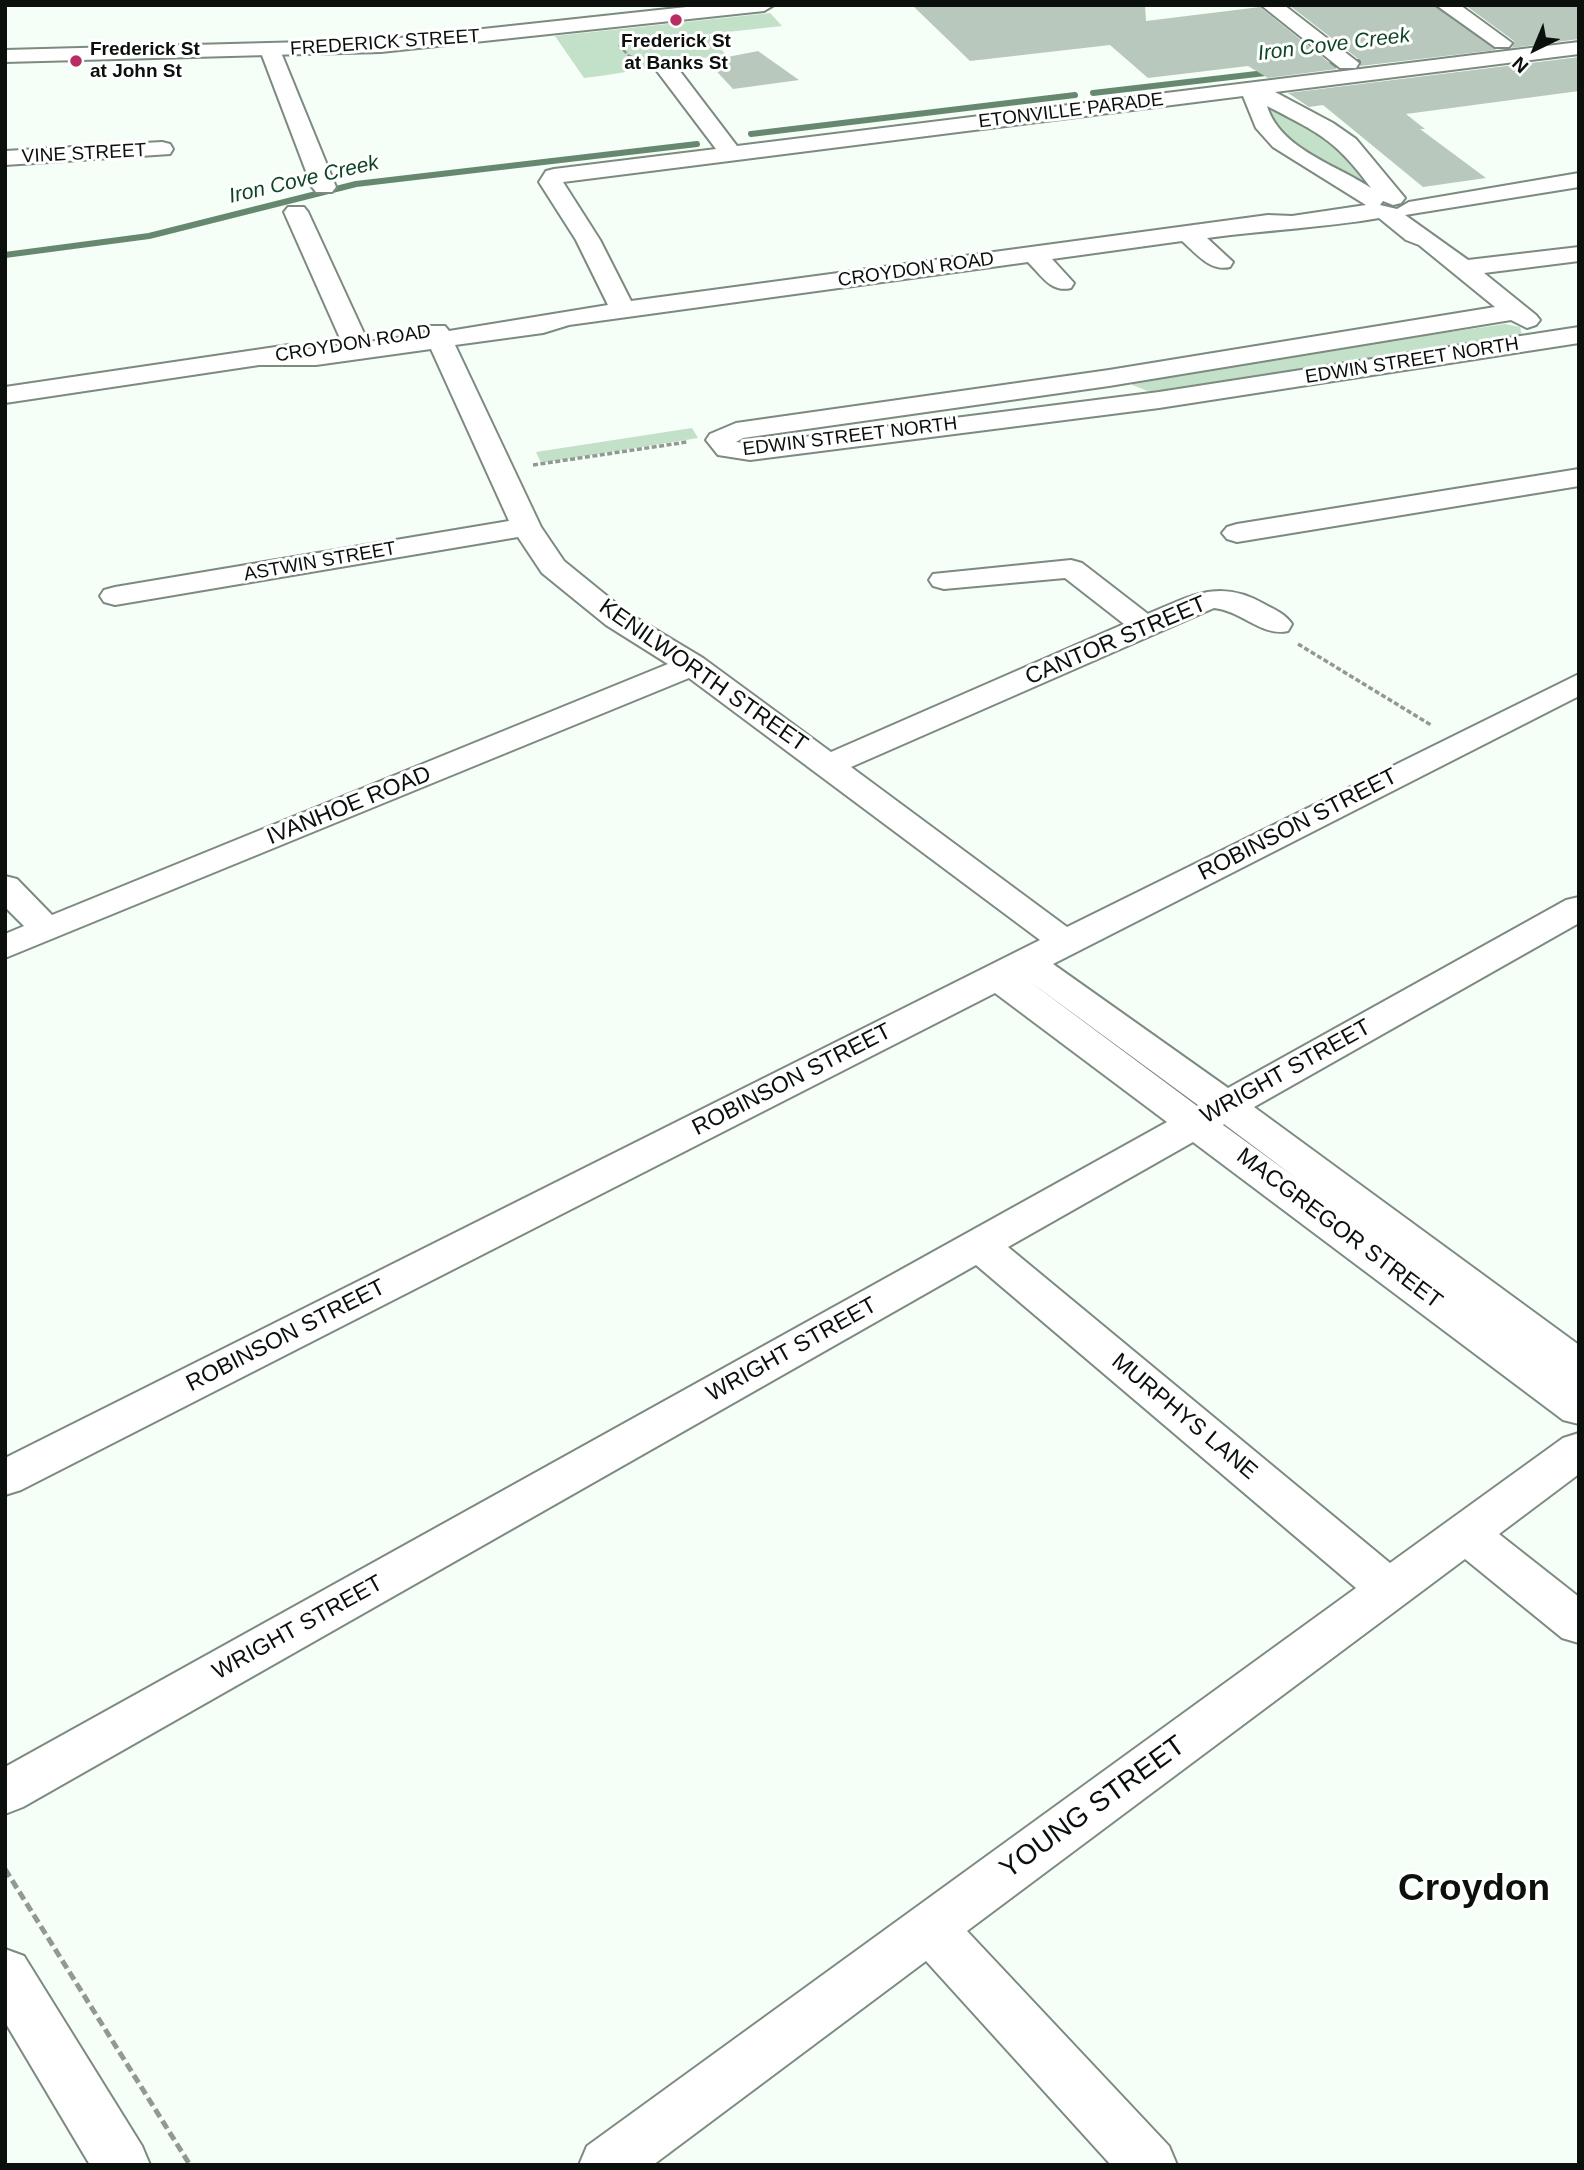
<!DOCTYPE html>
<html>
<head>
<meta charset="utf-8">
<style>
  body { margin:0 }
  #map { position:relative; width:1584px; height:2170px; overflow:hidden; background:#f5fef7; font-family:Arial,sans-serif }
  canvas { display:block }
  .frame { position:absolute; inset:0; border:7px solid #0b100c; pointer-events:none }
  .north { position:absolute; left:1500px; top:14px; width:70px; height:70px; -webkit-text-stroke:5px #fff; paint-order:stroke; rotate:223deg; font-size:19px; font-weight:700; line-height:28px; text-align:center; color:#0b100c }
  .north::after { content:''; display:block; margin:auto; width:24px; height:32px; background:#0b100c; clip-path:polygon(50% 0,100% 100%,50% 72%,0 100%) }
</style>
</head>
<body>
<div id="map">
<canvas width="1584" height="2170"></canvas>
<div class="frame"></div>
<div class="north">N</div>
</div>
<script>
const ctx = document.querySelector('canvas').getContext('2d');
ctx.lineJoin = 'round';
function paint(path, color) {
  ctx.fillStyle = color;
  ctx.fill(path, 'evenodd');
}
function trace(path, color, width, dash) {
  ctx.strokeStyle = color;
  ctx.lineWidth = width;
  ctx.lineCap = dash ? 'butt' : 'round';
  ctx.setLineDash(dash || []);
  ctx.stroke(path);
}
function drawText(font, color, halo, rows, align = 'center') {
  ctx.font = font + ' Arial,sans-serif';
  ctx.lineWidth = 6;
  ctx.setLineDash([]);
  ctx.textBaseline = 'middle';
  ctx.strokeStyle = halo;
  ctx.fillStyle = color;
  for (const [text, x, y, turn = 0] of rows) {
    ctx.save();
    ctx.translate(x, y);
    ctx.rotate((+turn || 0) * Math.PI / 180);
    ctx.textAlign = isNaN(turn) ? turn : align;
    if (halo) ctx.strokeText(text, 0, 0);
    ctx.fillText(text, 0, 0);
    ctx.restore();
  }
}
const green = new Path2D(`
  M770 13 782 26 709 34 726 55C678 60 632 73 584 78L555 36Z
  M1270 105 1319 129 1370 182C1351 189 1296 148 1280 134 1273 128 1268 115 1263 107Z
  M1505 324 1520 327 1522 335 1510 339 1177 390 1148 391 1132 385 1134 378Z
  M692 428 698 438 541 463 536 452Z`);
const stream = new Path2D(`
  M1317 67 1374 60
  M1093 93 1274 72
  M751 134 1075 95
  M5 255 149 236 356 184 697 144`);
const building = new Path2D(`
  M912 5H1145L1146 21 1260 7 1337 69 1268 78 1248 66 1148 78 1110 45 970 61Z
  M1289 5H1433L1496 50 1360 66 1361 61Z
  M1465 5H1579V39L1512 48 1514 41Z
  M758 51 799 80 733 89 707 61Z
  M1579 57V91L1406 114 1425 129H1420L1486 178 1423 187 1323 105 1309 107 1288 93Z`);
const pathFar2 = new Path2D(`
  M619 45 629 56 640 59`);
const pathFar1 = new Path2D(`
  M533 465 687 442
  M1298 644 1431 725`);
const path = new Path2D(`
  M5 1869 190 2165`);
const minor = new Path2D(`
  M1261 5H1284L1359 63 1356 68H1340Z
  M1436 5H1460L1512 43 1509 47H1495Z
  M1579 42V54L1275 92 1333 123 1356 139 1405 198 1401 203 1393 205 1383 201 1380 205 1397 209 1409 202 1579 173V187L1405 215 1468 260 1579 247V261L1484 273 1536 315 1540 320 1536 325 1527 328 1511 320 1109 386 743 438 736 442 750 444 1159 392 1579 327V343L1159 408 750 460 718 455 706 440 710 434 736 423 1109 370 1495 307 1419 245 1406 240 1379 218C1322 228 1264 230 1207 238L1233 262 1230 267C1210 272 1196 253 1182 241L1052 259 1074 283 1071 288C1051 293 1041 275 1028 262L569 325 543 333 455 345 541 527 564 561 628 613 703 658 831 752 1124 624 1065 578 944 589 933 586 929 580 933 574 1071 560 1082 563 1148 614C1193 595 1220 578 1266 605 1276 610 1286 615 1292 624L1288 631C1262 637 1242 611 1214 608L851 767 1067 927 1579 674V696L1053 964 1228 1088 1566 900 1579 897V923L1254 1107 1579 1345V1424L1563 1420 1193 1142 1008 1247 1390 1563 1563 1438 1579 1433V1474L1499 1534 1579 1597V1643L1562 1638 1465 1559 967 1931 1169 2146 1177 2165H1111L926 1961 653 2165H579L587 2146 1356 1588 976 1265 23 1807 5 1814V1767L1167 1122 995 993 21 1490 5 1495V1458L1040 940 689 678 5 958V934L24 926 5 907V876L17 879 52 915 668 664 606 625 542 573 518 537 115 605 104 602 100 596 104 590 115 587 509 521 431 349 316 365H259L5 403V387L289 345 300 350 343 345 284 212 288 207H304L308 212 368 342 424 334 427 326H445L449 331 608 305 576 240 539 182 546 171 554 169 716 149 654 67 665 61 673 62 737 146ZM1243 96 1256 128 1273 147 1366 205 1292 216 1268 215 631 301 600 240 563 182ZM1267 106C1319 133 1336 140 1371 188 1337 165 1280 149 1267 106ZM1025 978 1198 1105 1197 1106ZM1224 1124 1296 1178 1223 1125Z
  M270 44 280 50 336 187 332 192H316L312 187 260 50Z
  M162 142 170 144 173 149 170 154 5 165V151Z
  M1579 469V486L1237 542 1227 539 1222 533 1227 527 1237 524Z
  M5 1949 24 1956 142 2146 150 2165H90L5 2022Z`);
const major = new Path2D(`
  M705 5H774L764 11 381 52 5 62V50L381 40Z`);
const markers = [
  [676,20,7,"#b92d63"],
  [76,61,7,"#b92d63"]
];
const farPoinames = [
  ["Frederick St",676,42],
  ["at Banks St",676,64],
  ["Frederick St",90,50,"left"],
  ["at John St",90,72,"left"]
];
const farStreetnames = [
  ["FREDERICK STREET",385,43,-4],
  ["ETONVILLE PARADE",1071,111,-7],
  ["VINE STREET",84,154,-3],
  ["CROYDON ROAD",916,270,-8],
  ["CROYDON ROAD",353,344,-9],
  ["EDWIN STREET NORTH",1412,361,-9],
  ["EDWIN STREET NORTH",850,437,-7],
  ["ASTWIN STREET",320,562,-10]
];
const farWaternames = [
  ["Iron Cove Creek",1334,45,-7],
  ["Iron Cove Creek",304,180,-13]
];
const streetNames = [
  ["CANTOR STREET",1116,641,-23],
  ["KENILWORTH STREET",703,676,35],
  ["IVANHOE ROAD",349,806,-22],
  ["ROBINSON STREET",1298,825,-27],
  ["WRIGHT STREET",1286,1072,-29],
  ["ROBINSON STREET",792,1080,-27],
  ["MACGREGOR STREET",1339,1229,37],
  ["ROBINSON STREET",286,1336,-27],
  ["WRIGHT STREET",792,1350,-29],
  ["MURPHYS LANE",1184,1417,40],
  ["WRIGHT STREET",298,1628,-29]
];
const nearStreetnames = [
  ["YOUNG STREET",1093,1808,-36]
];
const nearDistrictnames = [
  ["Croydon",1474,1890]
];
paint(green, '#c3e0c9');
trace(stream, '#66886f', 6);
paint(building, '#b9c8bc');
trace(minor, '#7c8a7f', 4);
trace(major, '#7c8a7f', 4);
trace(pathFar2, '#929993', 2.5, [4.5, 2]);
trace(pathFar1, '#929993', 3.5, [5, 2.5]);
trace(path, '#929993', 5, [9, 4.5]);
paint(minor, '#fff');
paint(major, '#fff');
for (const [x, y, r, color] of markers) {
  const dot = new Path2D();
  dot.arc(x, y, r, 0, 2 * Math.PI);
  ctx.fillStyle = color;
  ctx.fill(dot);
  trace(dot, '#fff', 2.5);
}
drawText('bold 19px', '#0b100c', '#fff', farPoinames);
drawText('19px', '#0b100c', '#fff', farStreetnames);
drawText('italic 21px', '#0d4423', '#fff', farWaternames);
drawText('23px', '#0b100c', '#fff', streetNames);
drawText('28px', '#0b100c', '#fff', nearStreetnames);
drawText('bold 37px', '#0b100c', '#fff', nearDistrictnames);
</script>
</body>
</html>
